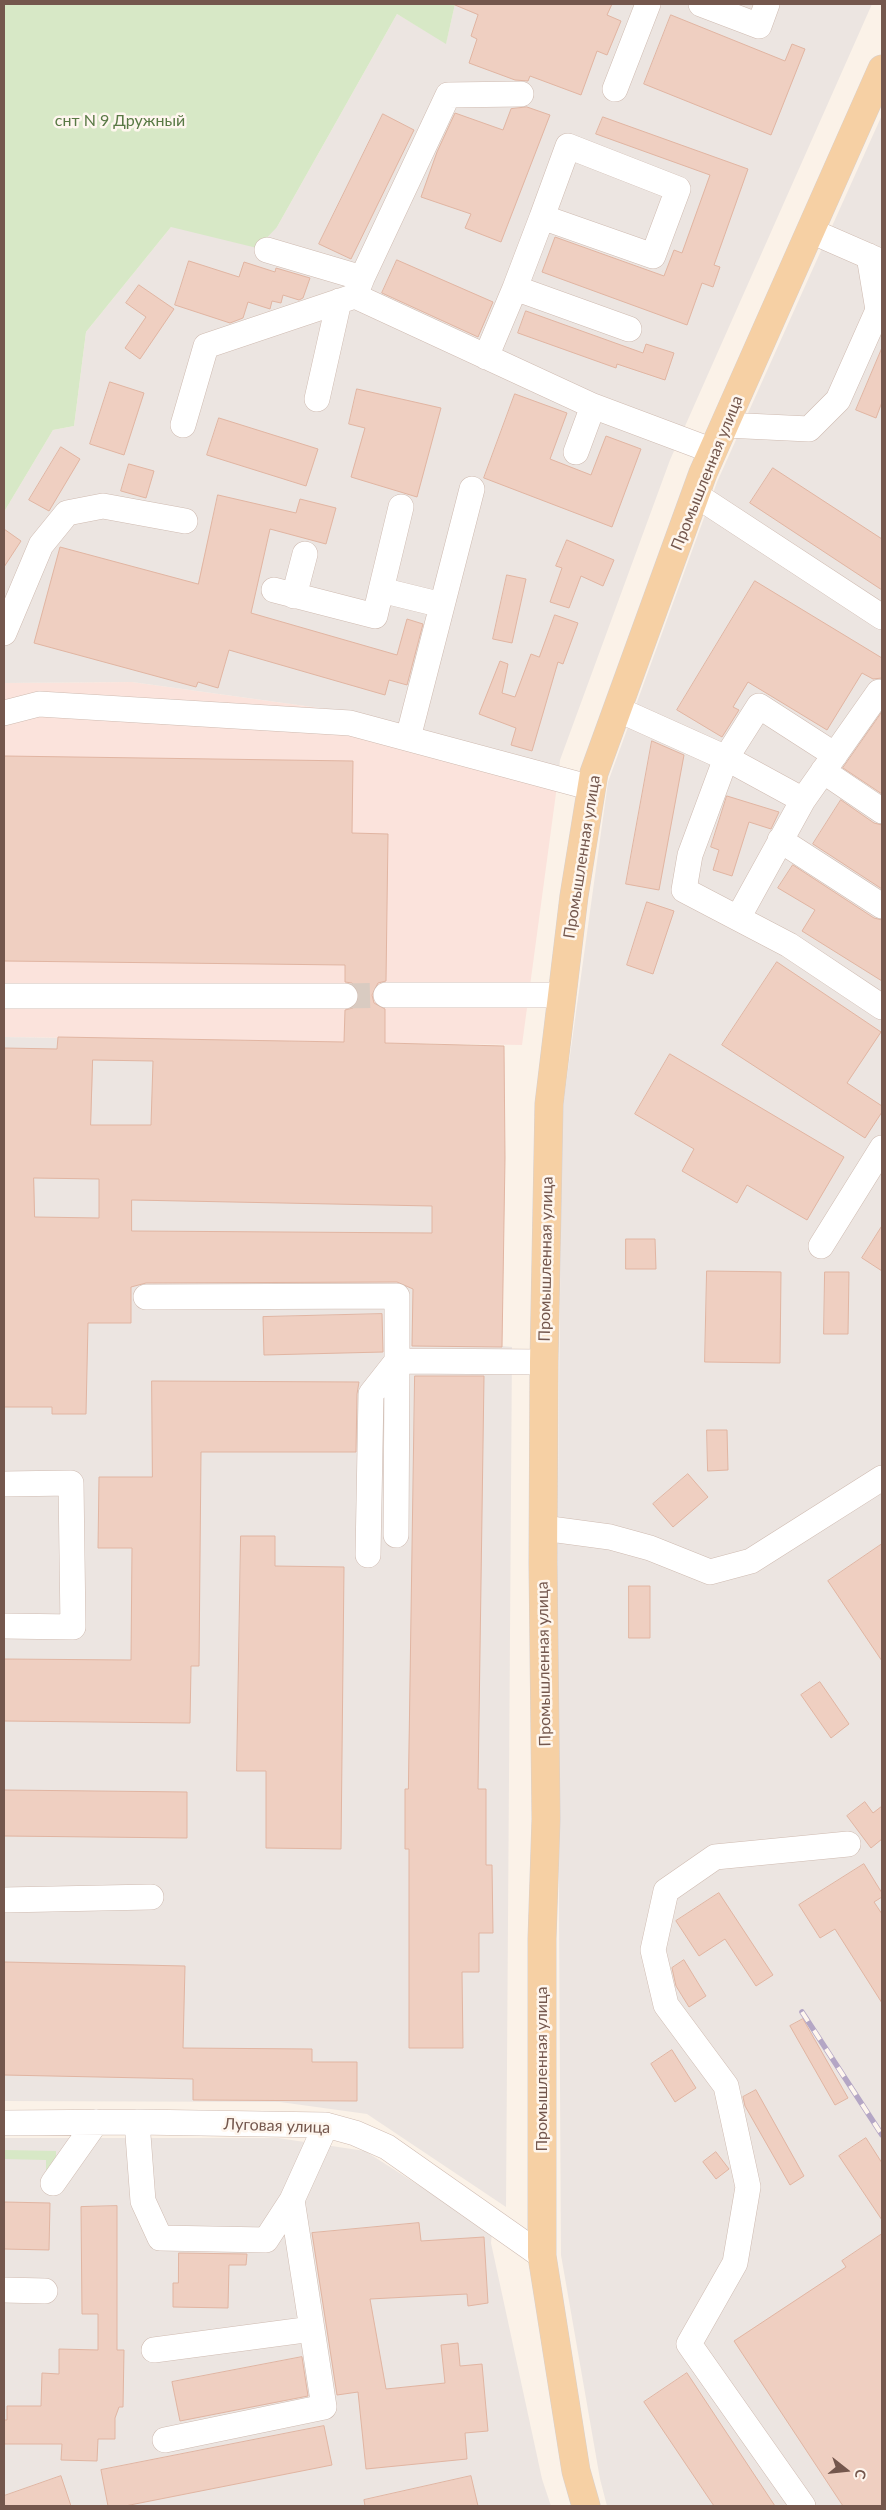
<!DOCTYPE html>
<html>
<head>
<meta charset="utf-8">
<style>
  body { margin:0 }
  #map { position:relative; width:886px; height:2510px; overflow:hidden; background:#fbf2e8; font-family:Lato,sans-serif }
  canvas { display:block }
  .frame { position:absolute; inset:0; border:5px solid #74574d; pointer-events:none }
  .north { position:absolute; left:821px; top:2445px; width:50px; height:50px; -webkit-text-stroke:4px #fef6ee; paint-order:stroke; rotate:106deg; font-size:14px; font-weight:700; line-height:20px; text-align:center; color:#74574d }
  .north::after { content:''; display:block; margin:auto; width:18px; height:22px; background:#74574d; clip-path:polygon(50% 0,100% 100%,50% 72%,0 100%) }
</style>
</head>
<body>
<div id="map">
<canvas width="886" height="2510"></canvas>
<div class="frame"></div>
<div class="north">С</div>
</div>
<script>
const ctx = document.querySelector('canvas').getContext('2d');
ctx.lineJoin = 'round';
function paint(path, color) {
  ctx.fillStyle = color;
  ctx.fill(path, 'evenodd');
}
function trace(path, color, width, dash) {
  ctx.strokeStyle = color;
  ctx.lineWidth = width;
  ctx.lineCap = dash ? 'butt' : 'round';
  ctx.setLineDash(dash || []);
  ctx.stroke(path);
}
function drawText(font, color, halo, rows, align = 'center') {
  ctx.font = font + ' Lato,sans-serif';
  ctx.lineWidth = 5;
  ctx.setLineDash([]);
  ctx.textBaseline = 'middle';
  ctx.strokeStyle = halo;
  ctx.fillStyle = color;
  for (const [text, x, y, turn = 0] of rows) {
    ctx.save();
    ctx.translate(x, y);
    ctx.rotate((+turn || 0) * Math.PI / 180);
    ctx.textAlign = isNaN(turn) ? turn : align;
    if (halo) ctx.strokeText(text, 0, 0);
    ctx.fillText(text, 0, 0);
    ctx.restore();
  }
}
const commercial = new Path2D(`
  M132 682 356 713 559 771 522 1045 4 1037V683Z`);
const industrial = new Path2D(`
  M455 4H872L670 460 560 760 559 771 356 713 132 682 4 683V512L53 430 74 426 86 332 171 227H277L397 14 446 43Z
  M882 115V2506H607L600 2479 561 2255 557 1572 562 1113 608 782 717 482Z
  M4 1037 504 1046 505 1158 502 1346 512 1347 506 2207 367 2114 280 2102 4 2101Z
  M4 2138H278L365 2151 492 2232 491 2243 542 2479 551 2506H4Z`);
const green = new Path2D(`
  M4 4H455L446 44 397 14 277 227 257 248 171 227 86 332 74 426 53 430 4 512Z
  M4 2150 56 2151V2172H46V2160L4 2159Z`);
const building = new Path2D(`
  M453 4H612L607 15 621 21 607 55 597 51 581 95 530 76 528 81 515 80 469 63 477 39 471 36 478 15Z
  M671 15 785 61 792 44 805 49 771 135 644 84Z
  M527 107 550 115 501 242 465 228 471 214 421 197 437 152 455 113 503 130 511 109Z
  M383 114 414 130 351 259 319 244Z
  M603 117 748 169 714 265 720 267 713 287 702 283 687 325 542 272 555 237 664 276 674 250 682 253 710 175 596 134Z
  M397 260 493 302 478 337 382 293Z
  M189 261 239 277 244 262 275 272 276 268 310 278 303 298 299 300 283 295 281 303 272 301 270 309 248 302 243 318 230 323 175 305Z
  M139 285 174 309 140 359 125 348 146 317 126 303Z
  M526 311 643 353 646 344 674 353 665 380 617 364 616 368 518 333Z
  M882 348V402L876 418 856 410Z
  M110 382 144 393 124 455 90 444Z
  M357 389 441 408 417 497 351 477 365 428 349 424Z
  M515 394 567 413 550 459 591 475 606 436 641 449 612 527 484 478Z
  M219 418 318 449 306 486 207 455Z
  M61 447 80 459 49 511 29 500Z
  M129 464 154 471 146 498 121 491Z
  M773 468 882 539V590L750 503Z
  M218 495 296 513 300 499 336 508 326 544 270 529 251 613 397 655 407 619 423 624 407 685 389 680 385 695 229 650 218 688 198 682 196 687 34 643 60 547 198 584Z
  M4 529 21 541 4 567Z
  M567 540 614 560 603 586 581 576 569 608 550 602 562 568 556 566Z
  M507 575 526 579 512 643 493 639Z
  M755 581 882 658V678L873 679 862 673 827 730 748 682 733 707 739 710 722 737 677 710Z
  M555 615 578 623 563 664 558 662 532 751 511 745 516 728 479 714 500 661 508 664 502 693 515 697 531 654 539 657Z
  M882 712V794L843 768Z
  M652 741 684 755 659 890 626 884Z
  M4 756 353 761 352 833 388 834 386 981 378 983 372 995 374 1003 385 1009V1043L504 1046 505 1158 502 1347 412 1346 413 1289 397 1282 146 1283 131 1287V1323H88L86 1414H52V1407H4V1048L57 1049 58 1037 344 1042 345 1010 353 1008 359 996 357 988 352 983 345 982V965L4 961ZM93 1060 153 1061 151 1125H91ZM34 1178 99 1179V1218L35 1217ZM132 1200 432 1206V1233L132 1231Z
  M727 796 779 812 771 829 749 822 732 876 713 870 719 850 711 847Z
  M841 800 874 823 882 825V889L813 844Z
  M793 865 874 918 882 920V981L802 931 815 910 778 888Z
  M647 902 674 911 653 974 627 965Z
  M777 962 881 1032 847 1083 882 1106V1112L865 1138 722 1045Z
  M670 1054 844 1157 807 1220 747 1185 737 1203 682 1171 694 1149 635 1114Z
  M882 1226V1271L862 1258Z
  M626 1239H655L656 1269H626Z
  M707 1271 781 1272 780 1363 705 1362Z
  M825 1272H849L848 1334H824Z
  M382 1314 383 1352 264 1355 263 1317Z
  M415 1376H484L478 1789H486V1865H492L493 1933H479V1972H462L463 2048H409V1849H405V1789H408Z
  M152 1381 359 1382 357 1394 356 1452H201L199 1666H191L190 1723 4 1721V1659L131 1660 132 1548H98L99 1477H152Z
  M707 1430H727L728 1470 708 1471Z
  M688 1474 708 1497 673 1527 653 1504Z
  M241 1536H275V1566L344 1567 341 1849 266 1848V1771H237Z
  M882 1544V1661L828 1581Z
  M629 1586H650V1638H629Z
  M820 1682 849 1724 831 1738 801 1695Z
  M4 1790 187 1792V1838L4 1836Z
  M865 1802 873 1813 882 1806V1839L871 1848 847 1816Z
  M864 1864 882 1893V1897L874 1902 882 1914V2003L835 1929 820 1938 799 1905Z
  M719 1893 773 1975 756 1986 725 1939 699 1956 676 1921Z
  M684 1960 706 1996 689 2007 676 1986 672 1968Z
  M4 1962 185 1966 183 2048 312 2049V2062H357V2101L193 2100V2079L4 2075Z
  M803 2019 848 2098 835 2105 790 2026Z
  M672 2050 696 2088 675 2102 651 2064Z
  M756 2090 804 2176 790 2185 745 2106 743 2097Z
  M866 2138 882 2163V2220L839 2156Z
  M716 2152 729 2169 716 2179 703 2162Z
  M4 2202 50 2203 49 2250 4 2249Z
  M117 2206V2350H124L123 2407H119L115 2418V2439H98L97 2461 61 2460 62 2444H4V2420H7V2406H41L42 2373 59 2374V2349L98 2350V2314H82L81 2207Z
  M419 2223 421 2241 484 2237 488 2303 468 2306 467 2294 370 2299 386 2389 445 2383 441 2345 458 2343 460 2366 482 2364 488 2431 465 2433 467 2459 366 2469 358 2392 337 2395 312 2233Z
  M882 2234V2506H843L734 2341 846 2267 842 2261Z
  M179 2253 247 2254 246 2265H229L228 2308 173 2307V2283H178Z
  M302 2357 308 2396 180 2421 172 2382Z
  M687 2373 775 2506H714L644 2402Z
  M324 2426 332 2465 125 2506H108L101 2470Z
  M61 2476 71 2506H4V2496Z
  M471 2476 478 2506H365L364 2500Z`);
const minorTunnel = new Path2D(`
  M345 996 386 995`);
const minor = new Path2D(`
  M701 4 759 26 767 4
  M615 89 648 4
  M811 231 882 262
  M267 250 362 278 356 293
  M362 278 448 95 521 94
  M515 288 542 217 653 256 678 189 568 146 542 217
  M486 357 515 288 629 329
  M317 399 339 301
  M183 425 206 346 355 296 593 406
  M725 425 809 429 838 400 878 310 869 256
  M576 452 593 406 713 451
  M696 495 882 617
  M401 507 381 590 442 605
  M274 590 375 616 381 590
  M294 596 305 554
  M4 633 41 545 67 513 103 506 185 521
  M617 709 726 758 803 800 879 692 882 695
  M4 713 39 704 350 723 592 788
  M408 738 472 489
  M835 755 759 706 726 758 690 855 684 890 789 945 882 1007
  M823 771 882 811
  M780 840 882 906
  M738 918 803 800
  M386 995H563
  M4 996H345
  M821 1246 882 1148
  M146 1297 397 1296V1361L371 1394 368 1555
  M4 1484 71 1483 73 1627 4 1626
  M543 1528 610 1537 650 1548 710 1572 751 1561 882 1478
  M396 1535 397 1361 544 1362
  M4 1900 151 1897
  M137 2122 143 2201 160 2238 266 2240 292 2200 326 2125
  M4 2123 137 2122 326 2125 355 2133 387 2147 542 2256
  M53 2183 96 2122
  M4 2290 45 2291
  M154 2350 312 2329
  M165 2440 324 2407 292 2200
  M803 2506 689 2344 735 2263 748 2187 726 2086 666 2005 653 1950 666 1891 715 1857 848 1844`);
const major = new Path2D(`
  M586 2506 576 2471 542 2256V1939L546 1819 543 1563 544 1362 549 1104 574 896 594 773 703 473 882 69`);
const rail = new Path2D(`
  M802 2012 882 2135`);
const parkNames = [
  ["снт N 9 Дружный",120,121]
];
const streetNames = [
  ["Промышленная улица",707,473,-68],
  ["Промышленная улица",582,857,-81],
  ["Промышленная улица",546,1259,-89],
  ["Промышленная улица",544,1664,-91],
  ["Промышленная улица",542,2069,-90],
  ["Луговая улица",277,2126,2]
];
paint(commercial, '#fbe3dc');
paint(industrial, '#ece5e1');
paint(green, '#d7e8c6');
paint(building, '#efcfc1');
trace(building, '#e1b5a2', 1);
trace(minorTunnel, '#d9cbc1', 25, [25, 12]);
trace(minor, '#cfbbb1', 26);
trace(major, '#d8d0cd', 29);
trace(minor, '#fff', 25);
trace(major, '#f6d0a4', 28);
trace(rail, '#b4a6c5', 5.5);
trace(rail, '#fef6ee', 4, [11]);
drawText('16px', '#597945', '#fef6ee', parkNames);
drawText('16px', '#74574d', '#fef6ee', streetNames);
</script>
</body>
</html>
